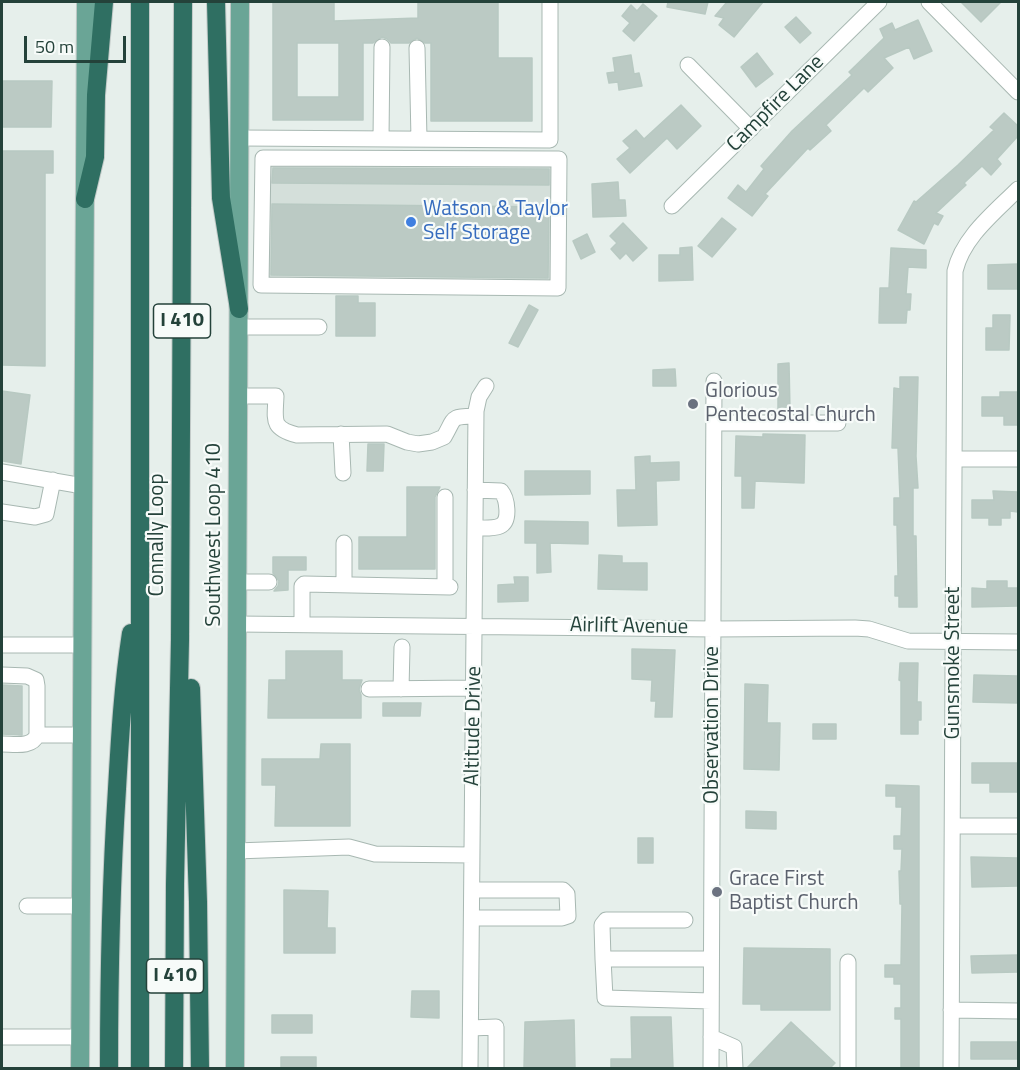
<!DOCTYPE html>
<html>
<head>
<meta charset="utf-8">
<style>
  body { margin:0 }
  #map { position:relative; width:1020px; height:1070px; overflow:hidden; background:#e6efeb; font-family:"Titillium Web",sans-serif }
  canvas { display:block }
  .frame { position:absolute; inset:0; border:3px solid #24423a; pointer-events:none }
  .scale { position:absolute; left:24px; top:36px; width:102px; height:27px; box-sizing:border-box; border:3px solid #24423a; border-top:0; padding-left:8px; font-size:18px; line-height:21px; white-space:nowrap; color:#24423a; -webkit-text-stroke:4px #f7fbf9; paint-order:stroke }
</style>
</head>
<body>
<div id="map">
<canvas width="1020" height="1070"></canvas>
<div class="frame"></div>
<div class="scale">50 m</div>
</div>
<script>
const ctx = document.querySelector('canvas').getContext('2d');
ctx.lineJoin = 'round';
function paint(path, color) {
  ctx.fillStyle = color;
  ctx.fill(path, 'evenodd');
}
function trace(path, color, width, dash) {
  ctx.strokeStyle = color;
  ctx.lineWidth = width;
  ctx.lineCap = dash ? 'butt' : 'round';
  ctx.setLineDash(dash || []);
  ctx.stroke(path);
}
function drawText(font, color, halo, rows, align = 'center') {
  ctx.font = font + ' "Titillium Web",sans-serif';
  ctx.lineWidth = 4.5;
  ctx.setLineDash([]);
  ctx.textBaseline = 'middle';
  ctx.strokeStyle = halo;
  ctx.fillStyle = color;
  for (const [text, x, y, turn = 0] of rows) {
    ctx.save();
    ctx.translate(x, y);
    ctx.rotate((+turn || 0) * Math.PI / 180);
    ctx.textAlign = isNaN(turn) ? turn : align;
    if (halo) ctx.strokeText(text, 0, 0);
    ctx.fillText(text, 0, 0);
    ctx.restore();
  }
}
const built = new Path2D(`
  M257 152 566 154 564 294 255 290Z`);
const building = new Path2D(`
  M273 2H334V21L418 18V2H498V58H532V121H431V43H425L417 38 409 43H391L387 39 382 37 373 43H363V120H273ZM297 43H339V97H297Z
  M668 2H708L705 14 667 7Z
  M727 2H763L734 37 719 25 724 18 715 16Z
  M961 2H1001L981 22Z
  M643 4 657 16 634 41 623 31 630 23 622 16 631 5 637 11Z
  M796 17 811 33 800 43 785 27Z
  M918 20 932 51 914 59 909 47 884 58 893 68 868 92 864 88 826 125 831 131 810 150 808 148 765 194 768 196 752 216 728 198 738 185 746 192 764 169 761 166 792 131 852 75 849 72 884 38 880 29 892 23 895 30Z
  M757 53 773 74 756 87 741 67Z
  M631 55 634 74 639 73 642 86 619 90 618 82 609 83 607 73 615 72 613 58Z
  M2 81H52L51 127H2Z
  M681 105 701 126 677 149 667 138 630 173 617 159 630 148 623 141 636 130 644 139Z
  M1004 113 1018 126V136L997 159 1001 164 991 175 982 166 964 183 966 185 936 213 943 216 938 225 934 223 924 244 898 230 914 201 916 202 958 165 994 130 990 127Z
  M2 151H53V173H45V366L2 365Z
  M273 168 549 169V185L272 183Z
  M618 182 619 200H625L626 216 593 217 592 184Z
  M272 204 549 207 548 278 271 275Z
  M722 218 736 229 712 257 698 246Z
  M623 223 647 248 633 261 626 253 620 259 611 249 617 243 610 236Z
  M587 234 595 252 581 259 573 241Z
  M692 247 693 280 659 281V255H680V248Z
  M891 248 926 250V268L908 267 906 294H911L910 310H907L906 323H879L880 288H889Z
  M1018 264V289H988V265Z
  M336 296H358V303H375V336H336Z
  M529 305 538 310 518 347 509 343Z
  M993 315H1010L1009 350H986V328H993Z
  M789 363 790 411H778V364Z
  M675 369 676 386H653V370Z
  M900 377H918L916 456 918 488H913V536H916L917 607H899V596H895V576H898L897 525H894V498H900L898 448H892L894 388 900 389Z
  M2 391 30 395 21 464 3 461Z
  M1000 392H1018V425H1004V416H982V397H1000Z
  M763 434 805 435 804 483 755 481 754 508H742V476H735L736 436 763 437Z
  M368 444H384L383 471H367Z
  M650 456V463L679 462V480L656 481 657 525 618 526 617 490H636L635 457Z
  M525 471H590V494L525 495Z
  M407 487H440L435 497V569H359V537H407Z
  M993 491 1018 492V512L1010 511V518H1001V525H989V518H972V500H994Z
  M525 521 588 522V544L550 543 551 572 537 573V543H525Z
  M599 555 622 556V563H647V590L598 589Z
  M273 557H306V570H288V590L274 591 278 586 279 581 273 573Z
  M514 577H528V601L498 602V585L515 584Z
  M987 581H1007V588H1018V606L972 607V588L987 589Z
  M632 649 675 650 672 717H655L656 701H651L652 680 632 679Z
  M286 651H342V680H362L359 689 361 695V718H268L269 680H286Z
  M900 663H918L917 702H921V720H918V734H901V681L899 680Z
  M974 675 1018 676V703L973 702Z
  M745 684 768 685 767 723H780L779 770 744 769Z
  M2 685 22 686V735L2 734Z
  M383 703H421L420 716H383Z
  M813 724H836V739H813Z
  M321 744H350V826H275L276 785H262V759H320Z
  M972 763H1018V792H990V783H972Z
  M886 785 919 786V1068H901V1019H895V1008H901V984H894V977H885V965H901L902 904H900L899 871H901L902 849H894V836H901L902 807H896V796H886Z
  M746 811 776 812V829L746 828Z
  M638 838H653V863H638Z
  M971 857 1018 858V886L972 887Z
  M284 890 328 891 327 928H335V953H284Z
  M744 948 830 949V1010H761V1004H743Z
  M1018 955V972L972 973 971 956Z
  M412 991H439V1018L411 1017Z
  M272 1015H312V1033H272Z
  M631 1017H671L673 1068H611V1059H632Z
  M574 1020 575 1068H524L525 1022Z
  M791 1022 835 1063 830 1068H747Z
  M971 1042H1018V1059H971Z
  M281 1057H316V1068H281Z`);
const minor = new Path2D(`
  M929 2 1018 92
  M417 48 419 139
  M688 65 751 129
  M240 138 550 140V2
  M381 139 382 47
  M263 158 559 159 558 288 261 285Z
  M672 206 879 2
  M239 327H319
  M238 396H276C275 421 271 428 297 435L387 434 407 442 418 444 432 442 444 437C456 416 450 417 476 416
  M714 423H838
  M341 434 343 473
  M954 459H1018
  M2 472 83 486
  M445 497V586
  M2 512 35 517 46 514 53 480
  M475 528C482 528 493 529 500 526 511 521 507 498 501 491L475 490
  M344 543V585
  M238 582H269
  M237 624 714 629 855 628 869 629 908 641 1018 642
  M302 624V586L304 584 450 587
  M2 645H82
  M2 675 27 676 36 680 37 686V735C32 748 14 744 2 744
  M369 689 474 688
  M401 689 402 647
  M37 735H82
  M953 826H1018
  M236 851 349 847 375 854 472 855
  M27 906H81
  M472 918H562L568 916 567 894 563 890H472
  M603 959 602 925 606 920H685
  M848 962V1068
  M711 1001 605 998 603 959H711
  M951 1010 1018 1011
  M471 1028 496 1027V1068
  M2 1037H80
  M711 1037 734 1047 735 1068
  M470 1068 476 411 479 397 486 386
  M711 1068 714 381
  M951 1068 955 271C963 237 994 213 1018 189`);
const major = new Path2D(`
  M80 1068 86 2
  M235 1068 240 2`);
const highway = new Path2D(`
  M140 2V1068
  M216 2 221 198 239 309
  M85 199 95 157 96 95 104 2
  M191 688 198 902 200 1068
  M109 1068C109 975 111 882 117 789 120 736 123 685 131 633
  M174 1068 175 884 180 640 183 2`);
const markers = [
  [411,222,6,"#3f7fe0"],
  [693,404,6,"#6b7280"],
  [717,892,6,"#6b7280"]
];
const shields = [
  [182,321,57],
  [175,976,57]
];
const shieldNames = [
  ["I 410",182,321],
  ["I 410",175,976]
];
const streetNames = [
  ["Campfire Lane",776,104,-45],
  ["Connally Loop",158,535,-90],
  ["Southwest Loop 410",215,535,-90],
  ["Airlift Avenue",629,627,1],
  ["Gunsmoke Street",954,663,-90],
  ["Observation Drive",713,725,-90],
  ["Altitude Drive",474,726,-89]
];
const shopNames = [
  ["Watson & Taylor",423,210],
  ["Self Storage",423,234]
];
const worshipNames = [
  ["Glorious",705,392],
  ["Pentecostal Church",705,416],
  ["Grace First",729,880],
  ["Baptist Church",729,904]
];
paint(built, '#d4dfda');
paint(building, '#bbcac4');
trace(building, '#b8c9c2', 1.5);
trace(minor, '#a8b8b2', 17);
trace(major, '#c2cac8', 20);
trace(highway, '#c2cac8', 20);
trace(minor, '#fff', 15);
trace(major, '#6aa596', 18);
trace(highway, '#2f6f62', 18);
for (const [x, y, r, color] of markers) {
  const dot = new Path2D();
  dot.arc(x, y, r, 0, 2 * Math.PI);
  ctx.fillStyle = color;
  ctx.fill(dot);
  trace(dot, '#f7fbf9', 2);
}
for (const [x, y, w] of shields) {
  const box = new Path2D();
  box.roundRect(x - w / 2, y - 17, w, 34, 4.5);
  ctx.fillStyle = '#f7fbf9';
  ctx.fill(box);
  trace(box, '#24423a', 1.5);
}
drawText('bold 20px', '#24423a', null, shieldNames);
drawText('21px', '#24423a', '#f7fbf9', streetNames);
drawText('21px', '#366cbe', '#f7fbf9', shopNames, 'left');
drawText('21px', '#5b616d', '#f7fbf9', worshipNames, 'left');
</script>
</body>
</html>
